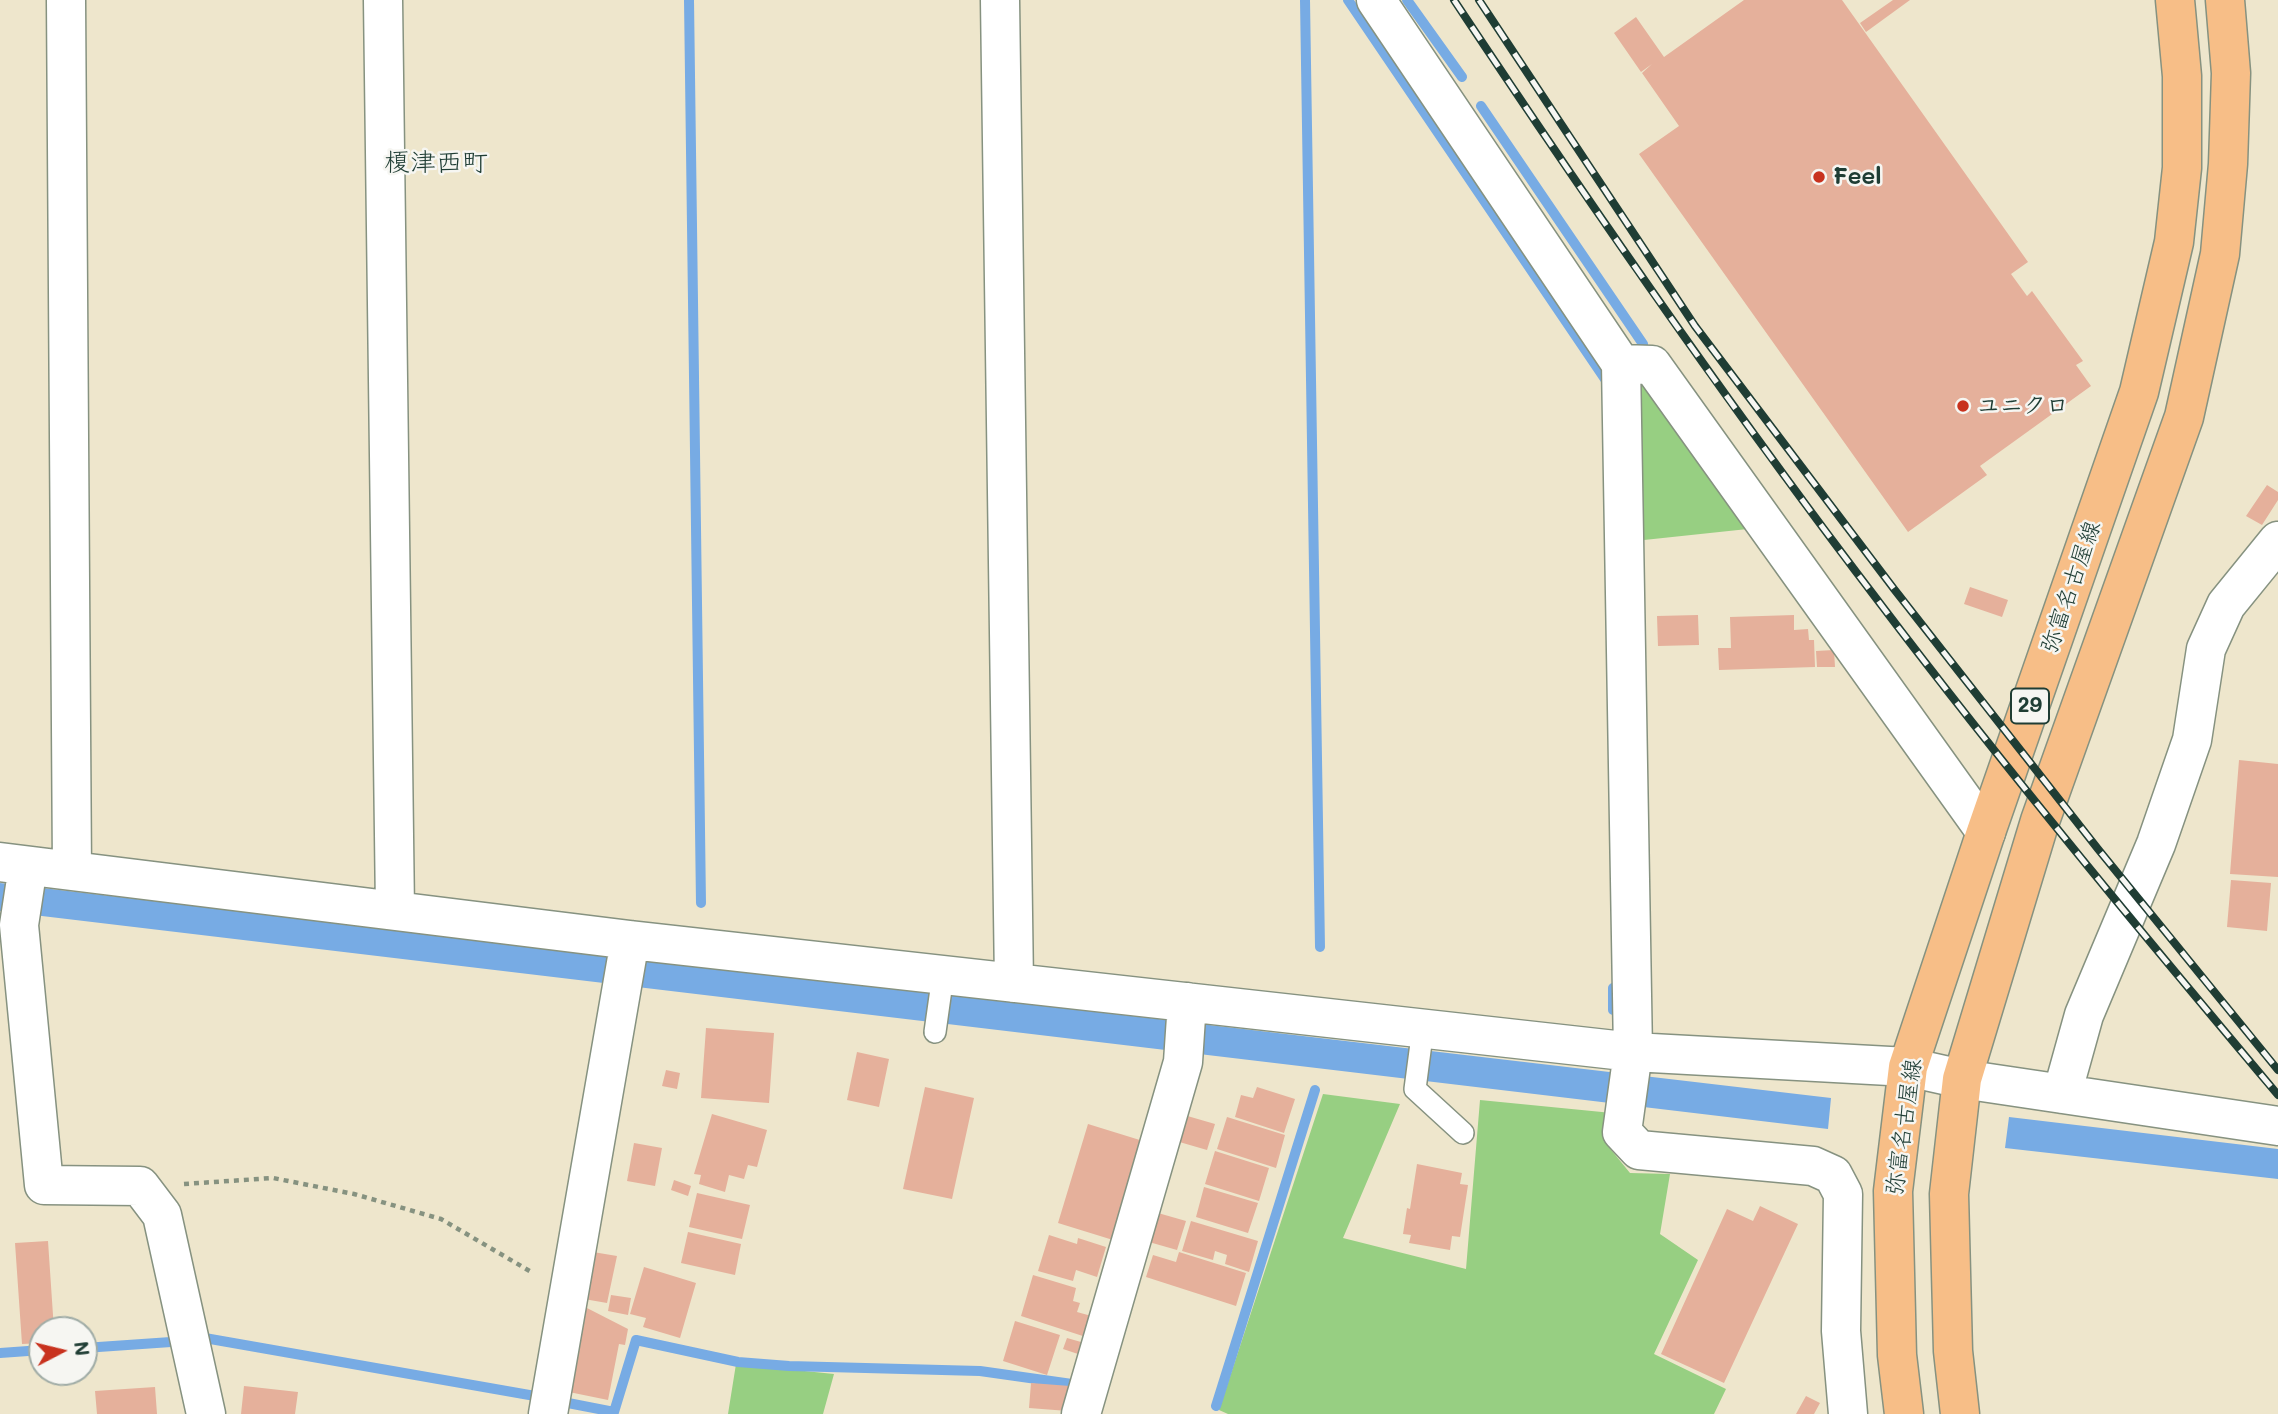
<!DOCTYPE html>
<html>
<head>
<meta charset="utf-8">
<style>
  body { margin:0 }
  #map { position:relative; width:2278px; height:1414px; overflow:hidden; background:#eee6cc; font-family:Mali,sans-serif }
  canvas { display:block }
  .north { position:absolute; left:28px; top:1316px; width:70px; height:70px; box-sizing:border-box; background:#f6f6f2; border:2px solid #a0aca6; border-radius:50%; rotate:83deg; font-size:19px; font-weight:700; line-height:28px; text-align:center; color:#1f3d34 }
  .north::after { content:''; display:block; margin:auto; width:24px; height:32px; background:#c8321e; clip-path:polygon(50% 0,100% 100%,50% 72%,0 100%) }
</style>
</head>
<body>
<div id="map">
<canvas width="2278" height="1414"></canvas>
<div class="north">N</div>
</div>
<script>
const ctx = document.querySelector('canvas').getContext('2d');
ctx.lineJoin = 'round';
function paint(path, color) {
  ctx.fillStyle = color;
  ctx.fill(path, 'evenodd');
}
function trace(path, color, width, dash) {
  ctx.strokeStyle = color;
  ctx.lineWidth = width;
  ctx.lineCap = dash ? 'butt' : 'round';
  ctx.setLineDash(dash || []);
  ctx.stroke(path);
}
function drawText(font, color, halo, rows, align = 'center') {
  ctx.font = font + ' Mali,"Klee One",sans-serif';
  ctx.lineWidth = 5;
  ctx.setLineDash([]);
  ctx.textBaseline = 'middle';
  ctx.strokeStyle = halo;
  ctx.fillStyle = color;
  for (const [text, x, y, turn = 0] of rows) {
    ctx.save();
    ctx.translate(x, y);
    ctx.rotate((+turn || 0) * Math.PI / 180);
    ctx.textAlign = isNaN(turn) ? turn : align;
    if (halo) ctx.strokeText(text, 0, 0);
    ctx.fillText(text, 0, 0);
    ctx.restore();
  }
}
const green = new Path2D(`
  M1643 379 1757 528 1644 540 1637 387Z
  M1323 1094 1400 1104 1343 1238 1466 1269 1480 1100 1612 1113 1608 1146 1630 1173 1670 1174 1660 1234 1698 1260 1654 1354 1726 1389 1714 1414H1228L1219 1410Z
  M736 1364 834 1374 823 1414H728Z`);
const water = new Path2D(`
  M0 883 1831 1098 1828 1129 0 911Z
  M2009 1117 2278 1149V1179L2005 1148Z`);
const stream = new Path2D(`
  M689 0 701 903
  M1305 0 1320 947
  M1348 0 1607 382V387
  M1407 0 1462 77
  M1481 106 1643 344
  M1613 988V1010
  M199 1337 535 1396
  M84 1348 171 1342
  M0 1353 42 1350
  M568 1403 614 1412 636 1340 738 1362 789 1366 980 1371 1079 1385
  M1216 1406 1315 1090`);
const building = new Path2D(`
  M1744 0H1842L2028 262 2011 274 2027 296 2032 291 2083 361 2076 365 2091 386 1980 466 1987 475 1908 532 1639 154 1679 126 1642 73 1652 64 1641 72 1614 33 1636 17 1664 57Z
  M1910 0 1866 32 1860 23 1893 0Z
  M2267 485 2278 492V500L2262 525 2246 516Z
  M1970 587 2008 600 2002 617 1964 604Z
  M1698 615 1699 645 1658 646 1657 616Z
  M1794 615V630L1808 629 1809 640H1814L1815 667 1719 670 1718 648H1731L1730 617Z
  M1834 650 1835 667H1817L1816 651Z
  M2239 760 2278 764V877L2230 874Z
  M2231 880 2271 883 2267 931 2227 927Z
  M706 1028 774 1033 769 1103 701 1098Z
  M857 1052 889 1059 879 1107 847 1100Z
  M666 1070 680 1073 677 1089 662 1086Z
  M925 1087 974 1098 952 1199 903 1189Z
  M1257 1087 1295 1099 1284 1133 1235 1117 1241 1095 1253 1098Z
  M712 1114 767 1130 757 1167 748 1165 744 1179 729 1175 725 1192 699 1184 701 1175 694 1174Z
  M1184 1115 1215 1124 1207 1150 1176 1141Z
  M1227 1117 1285 1135 1276 1168 1217 1149Z
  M1088 1124 1143 1141 1113 1240 1058 1223Z
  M634 1143 662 1148 655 1186 627 1181Z
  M1215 1151 1269 1168 1259 1201 1205 1184Z
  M1417 1164 1462 1173 1460 1184 1468 1185 1460 1237 1452 1236 1450 1250 1409 1243 1411 1235 1403 1234 1407 1208 1410 1209Z
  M674 1180 691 1186 688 1196 671 1190Z
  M1204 1187 1258 1203 1248 1233 1196 1217Z
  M697 1193 750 1205 742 1239 689 1227Z
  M1760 1206 1798 1224 1724 1383 1661 1354 1727 1209 1753 1221Z
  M1158 1213 1186 1221 1177 1250 1149 1242Z
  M1191 1221 1258 1241 1249 1272 1225 1264 1227 1255 1215 1251 1213 1260 1182 1251Z
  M688 1232 741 1244 735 1275 681 1263Z
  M1049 1235 1077 1244 1078 1238 1106 1247 1097 1277 1076 1270 1073 1281 1038 1271Z
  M48 1241 54 1330H42V1343L22 1344 15 1243Z
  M593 1252 617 1256 607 1303 584 1299Z
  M1179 1252 1246 1273 1236 1306 1146 1277 1153 1255 1176 1262Z
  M644 1267 696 1283 680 1338 643 1327 646 1318 630 1314Z
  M1033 1275 1076 1288 1073 1301 1080 1303 1077 1312 1095 1317 1089 1338 1021 1316Z
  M611 1295 631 1298 628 1315 608 1311Z
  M585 1307 628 1329 625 1345 619 1344 608 1400 569 1392Z
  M1015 1321 1060 1335 1047 1375 1003 1361Z
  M1067 1338 1088 1344 1084 1356 1063 1349Z
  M1031 1383 1070 1386 1068 1411 1029 1408Z
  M244 1386 298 1392 295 1414H241Z
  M155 1387 157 1414H97L95 1391Z
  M1806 1396 1820 1403 1814 1414H1796Z`);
const path = new Path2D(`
  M184 1184 273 1178 354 1194 441 1219 533 1273`);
const lane = new Path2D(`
  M1423 1028 1415 1089 1463 1133
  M935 1032 943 975`);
const street = new Path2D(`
  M66 0 72 871
  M383 0 395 910
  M1000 0 1014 983
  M1376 0 1621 364 1633 1052 1622 1132 1639 1150 1813 1166 1833 1175 1843 1194 1841 1331 1848 1414
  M1621 364 1652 365 1986 832
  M0 862 630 940 1633 1052 1908 1067 1962 1079 2278 1126
  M28 866 19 925 44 1185 140 1186 162 1215 206 1414
  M2062 1094 2084 1015 2156 844 2192 740 2206 649 2226 605 2278 541
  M548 1414 630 940
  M1081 1414 1183 1062 1187 1002`);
const primary = new Path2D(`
  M1904 1414 1897 1355 1893 1191 1908 1067 1986 832 2139 392 2174 242 2182 168V76L2175 0
  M1960 1414 1953 1351 1949 1194 1962 1079 2040 821 2184 417 2220 254 2228 164 2231 73 2225 0`);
const rail = new Path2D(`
  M1454 0C1590 205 1730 407 1879 602 2007 771 2142 933 2278 1095
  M1479 0 1695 326 1894 589 2098 849 2278 1070`);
const markers = [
  [1819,177,7,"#c8321e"],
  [1963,406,7,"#c8321e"]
];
const shields = [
  [2030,706,38]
];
const shieldNames = [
  ["29",2030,706]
];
const poiNames = [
  ["Feel",1833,177],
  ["ユニクロ",1977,406]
];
const streetNames = [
  ["弥富名古屋線",2071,587,-71],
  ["弥富名古屋線",1904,1127,-82]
];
const quarterNames = [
  ["榎津西町",436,163]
];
paint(green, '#97cf82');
paint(water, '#77abe4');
trace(stream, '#77abe4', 10);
paint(building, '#e5b09b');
trace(lane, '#869280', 24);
trace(street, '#869280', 41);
trace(primary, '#869280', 41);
trace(path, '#869280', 4.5, [5, 5]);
trace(lane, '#fff', 21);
trace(street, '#fff', 38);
trace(primary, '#f7be87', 38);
trace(rail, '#1f3d34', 8);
trace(rail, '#f6f6f2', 5, [16]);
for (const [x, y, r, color] of markers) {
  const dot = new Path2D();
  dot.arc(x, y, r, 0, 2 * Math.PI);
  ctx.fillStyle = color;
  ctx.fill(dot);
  trace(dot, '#f6f6f2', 2.5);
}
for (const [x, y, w] of shields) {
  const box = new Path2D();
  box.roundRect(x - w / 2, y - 17.5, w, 35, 5);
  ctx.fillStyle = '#f6f6f2';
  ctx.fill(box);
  trace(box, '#1f3d34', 2);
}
drawText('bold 21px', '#1f3d34', null, shieldNames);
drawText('bold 23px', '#1f3d34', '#f6f6f2', poiNames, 'left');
drawText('23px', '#1f3d34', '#f6f6f2', streetNames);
drawText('26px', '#1f3d34', '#f6f6f2', quarterNames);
</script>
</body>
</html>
